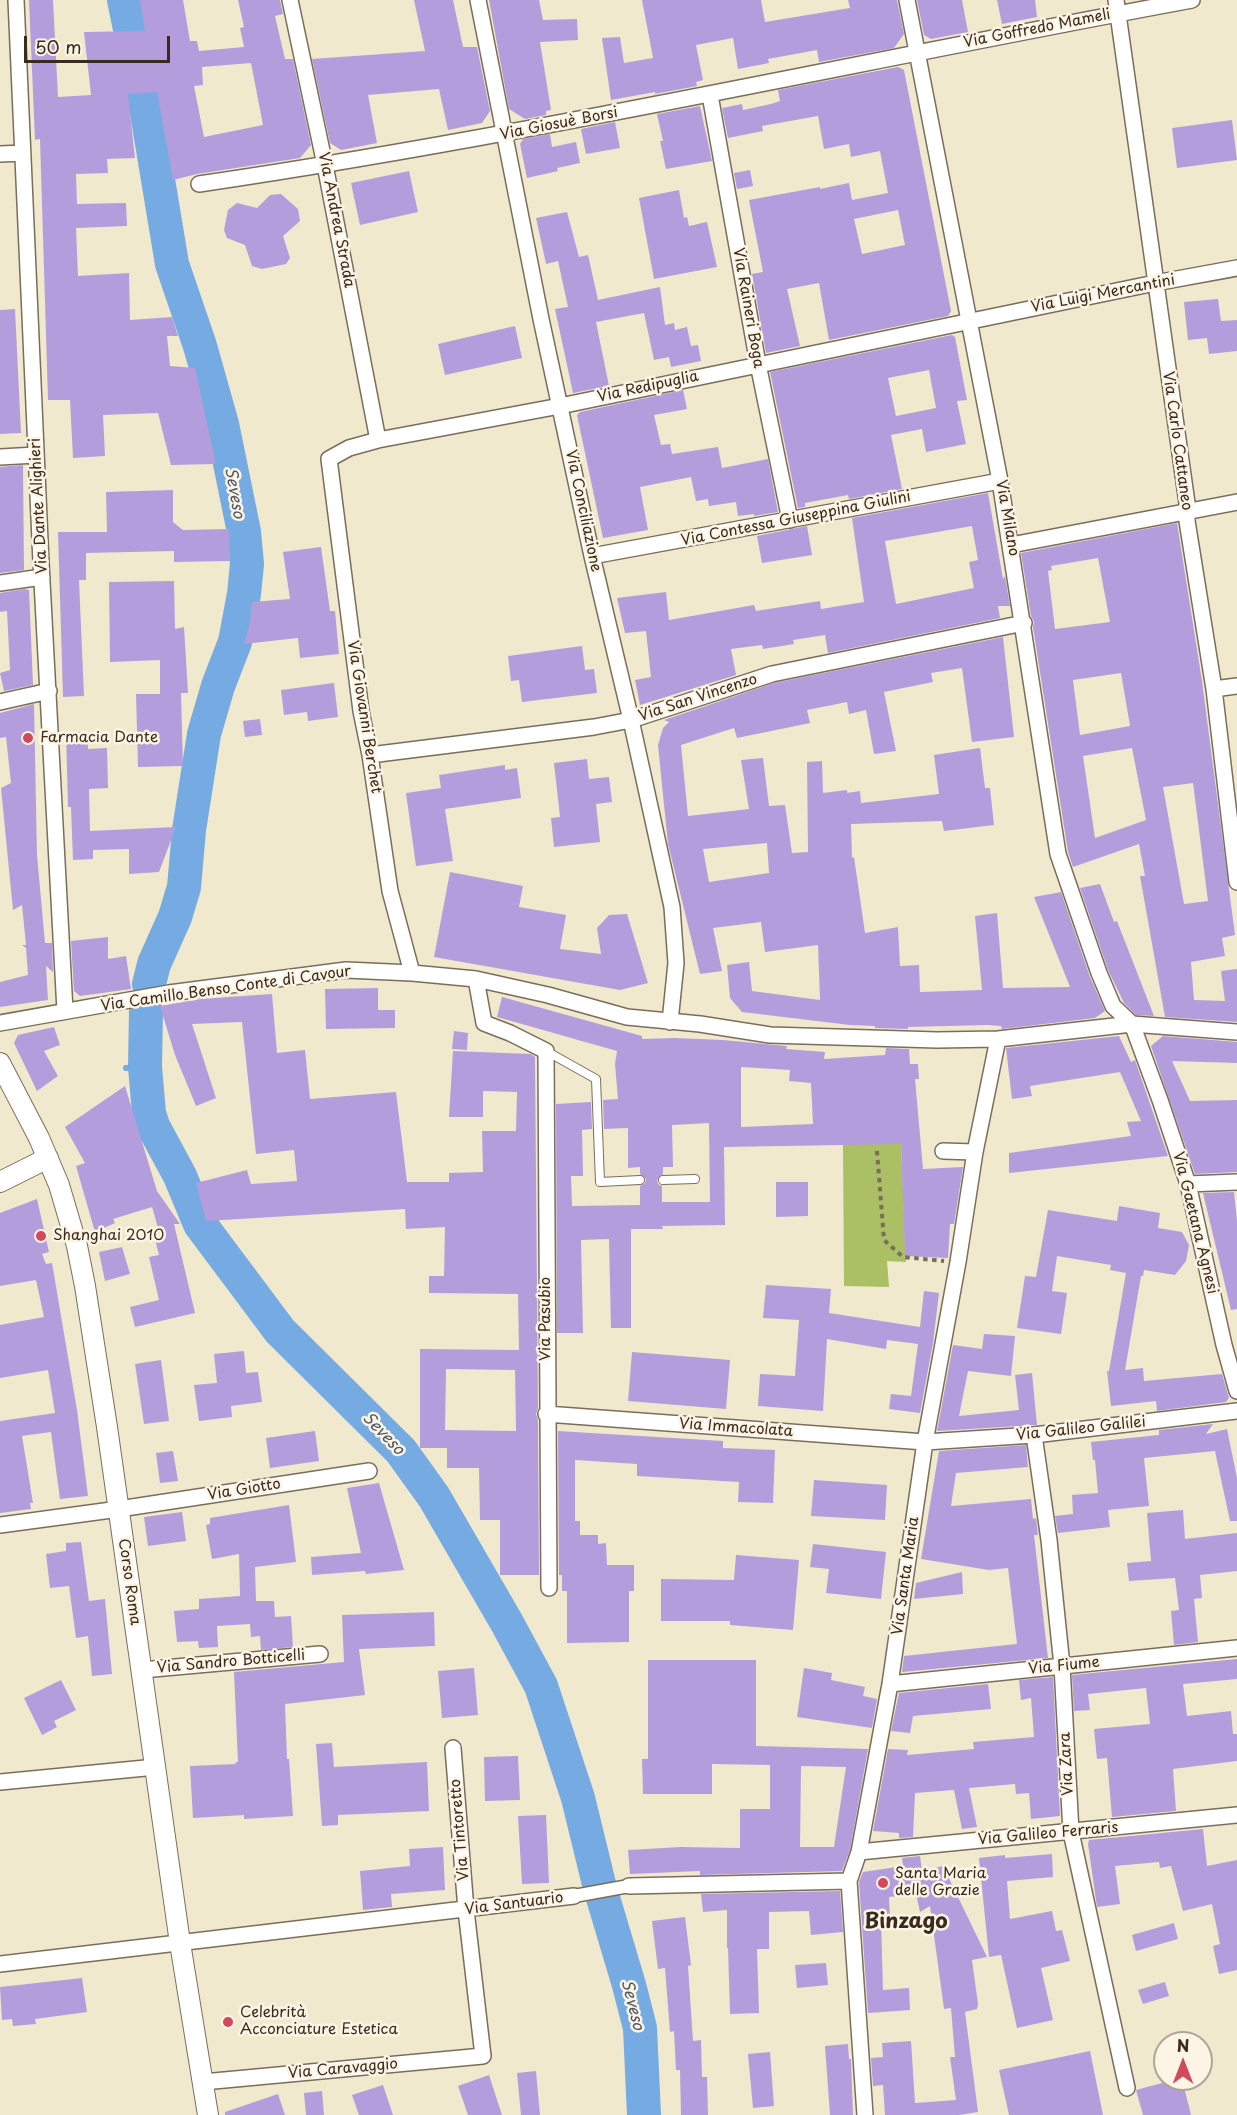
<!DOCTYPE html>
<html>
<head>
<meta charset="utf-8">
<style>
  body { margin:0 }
  #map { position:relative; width:1237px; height:2115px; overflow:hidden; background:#f1e9cd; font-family:"Playpen Sans",sans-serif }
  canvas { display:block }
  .north { position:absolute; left:1153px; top:2031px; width:60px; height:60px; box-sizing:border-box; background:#fcf5e5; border:2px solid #afa495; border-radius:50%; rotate:0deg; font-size:16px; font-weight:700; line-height:24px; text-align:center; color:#3b2a1e }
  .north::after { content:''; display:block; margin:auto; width:21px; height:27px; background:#d1495b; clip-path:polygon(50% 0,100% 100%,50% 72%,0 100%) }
  .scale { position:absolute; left:24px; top:36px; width:146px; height:27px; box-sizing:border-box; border:3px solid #3b2a1e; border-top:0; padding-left:8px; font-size:18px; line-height:21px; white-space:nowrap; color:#3b2a1e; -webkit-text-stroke:4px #fcf5e5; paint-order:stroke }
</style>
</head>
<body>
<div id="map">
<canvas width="1237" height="2115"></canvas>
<div class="north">N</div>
<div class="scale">50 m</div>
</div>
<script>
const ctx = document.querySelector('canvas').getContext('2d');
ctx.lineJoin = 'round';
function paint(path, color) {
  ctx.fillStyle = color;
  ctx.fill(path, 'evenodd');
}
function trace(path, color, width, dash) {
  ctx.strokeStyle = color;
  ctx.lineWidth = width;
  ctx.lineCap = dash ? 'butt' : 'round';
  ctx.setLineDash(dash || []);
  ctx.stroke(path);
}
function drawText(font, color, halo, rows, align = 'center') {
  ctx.font = font + ' "Playpen Sans",sans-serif';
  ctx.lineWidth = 5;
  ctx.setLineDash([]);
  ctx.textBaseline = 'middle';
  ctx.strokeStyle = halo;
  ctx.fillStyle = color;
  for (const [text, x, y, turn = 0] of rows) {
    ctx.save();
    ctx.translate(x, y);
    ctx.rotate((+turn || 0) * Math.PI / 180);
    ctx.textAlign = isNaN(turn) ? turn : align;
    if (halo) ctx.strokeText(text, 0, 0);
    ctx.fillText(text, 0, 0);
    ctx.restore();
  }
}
const green = new Path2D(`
  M843 1144H901L906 1262 887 1261 889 1287 844 1286Z`);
const stream = new Path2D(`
  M126 1068 145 1067`);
const river = new Path2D(`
  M124 0 145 101 172 264 200 346 222 424 244 532 247 564 244 594 235 642 218 686 204 734 189 830 184 887 175 917 154 964 149 984
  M146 1011 145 1067 149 1113 153 1126 180 1176 200 1224 280 1331 401 1451 434 1497 507 1623 541 1686 578 1798 599 1884
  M603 1898 629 1985 640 2028 644 2115`);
const building = new Path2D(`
  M29 0H53L58 97 91 95 84 32 145 31 140 0H183L190 41H197L199 51 244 47 240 28 244 27 238 0H280L283 14 275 16 285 59H293L311 145 300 158 197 174 173 180 157 92 128 94 135 158 107 159 108 173 76 174 77 204 126 203 127 226 76 228 78 276 129 273 130 320 172 317 178 336H167L170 366 195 368 216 464 171 465 158 413 103 415 105 456 73 458 70 400H48L40 139 35 140ZM251 63 263 125 204 137 194 86 203 85 202 67Z
  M414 0H453L463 47H477L490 111 482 123 448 130 439 89 368 95 377 143 341 150 330 143 312 59 425 51Z
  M489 0H539L543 20 577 19 578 40 540 42 551 110 546 111V115L525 119 509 109Z
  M642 0H761L765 22 850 8 848 0H897L904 34 894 48 819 62 817 50 768 59 769 63 738 69 733 38 696 45 703 80 696 82 697 86 655 94V92L611 100 602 38 620 37 624 63 653 58Z
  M917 0H962L968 32 931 39 924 35Z
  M997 0H1035L1037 17 1002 24Z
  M898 67 904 70 951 311 948 316 829 340 819 283 787 289 800 346 766 353 752 274 763 272 749 200 820 187V189L849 183 852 200 888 193 880 151 851 157 849 144 824 149 818 116 762 126 763 131 728 138 722 108 742 104 743 110 771 104 780 101 778 90ZM898 210 905 245 862 254 854 219Z
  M700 106 712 161 666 169 660 141H663L657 114Z
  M1232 120 1237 160 1177 168 1172 128Z
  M615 122 620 148 586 154 581 129Z
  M550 134 552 147 576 142 580 163 557 168 558 171 527 178 520 144 523 139Z
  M750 170 753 186 737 189 734 173Z
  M409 171 418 212 360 225 351 183Z
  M679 190 684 218 687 217 689 226 707 222 717 267 654 279 639 198Z
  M281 194 298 209 300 221 283 236 290 258 286 264 262 269 252 266 245 245 227 238 224 230 228 210 237 203 257 208 270 195Z
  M567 212 579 257 588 255 598 300 660 287 665 325 674 323 675 330 687 327 691 346 698 345 701 361 671 367 669 357 654 360 644 313 596 322 609 386 573 393 555 309 568 307 558 261 546 264 536 218Z
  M1218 299 1221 321 1237 320V351L1209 354 1207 338 1188 340 1184 302Z
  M15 309 21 433 0 434V310Z
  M515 326 522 358 445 375 438 344Z
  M952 335 955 337 967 400 957 401 966 444 926 452 922 429 891 435 902 489 849 499 848 495 805 503V507L798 508 770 372ZM929 370 936 408 896 416 888 378Z
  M683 390 687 409 654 415 661 445 670 444 672 454 718 447 722 468 768 459 778 512 754 516V514L738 516 736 502 709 506 708 499 696 501 691 477 640 487 648 530 603 538 577 415 580 412Z
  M23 465 24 570 0 573V467Z
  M173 490V522L183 530 229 529 230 561 174 562V551L86 553V580H79L84 696 63 697 58 532H107L106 492Z
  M988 493 1003 579 1005 576 1010 606H998L1000 618 828 653 825 635 793 640 794 644 763 649 762 645 731 649 736 675 640 705 635 680 651 677 646 631 625 633 617 598 666 592 669 620 754 605 756 611 820 601 821 609 864 602 852 518ZM972 526 978 560 969 562 974 588 896 604 885 541Z
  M1177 523 1202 681 1235 935 1222 938 1225 956 1191 962 1194 1000 1225 1001 1221 971 1237 969V1022L1165 1017 1140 876H1145L1139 844 1073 867 1068 852 1033 627 1034 622 1031 616 1021 553ZM1098 558 1110 622 1055 629 1048 571 1052 570 1051 566ZM1121 673 1130 726 1080 735 1073 680ZM1132 748 1146 820 1095 838 1083 756ZM1193 783 1208 901 1184 904 1163 787Z
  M807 526 812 555 762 563 757 536Z
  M321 547 330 611H335L339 654 300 658 298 638 244 644 250 622 252 602 290 599 283 552Z
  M174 581 175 629 184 627 188 693H181L183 766 138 767 136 694H160V660L110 662 109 582Z
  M24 589 29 590 33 685 4 691 0 673 10 670 7 611 0 612V593Z
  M1003 637 1014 737 972 742 962 668 931 673 933 682 884 692 896 751 874 754 866 710 849 714 847 702 807 710 810 723 737 738 734 728 681 745 688 816 749 809 741 760 763 758 769 806 785 805 792 853 808 852 807 762 822 761 823 793 847 790V793L860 791 861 803 939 794 934 755 980 748 985 788H990L994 825 944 831 942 821 851 824 852 858 854 857 865 933 898 927 900 966 919 965 920 992 982 990 975 916 997 913 1003 988 1070 987 1034 897 1061 892 1090 977 1105 1011 1095 1018 1002 1029 1001 1026 987 1025 908 1027V1029L875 1028V1026L850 1025 742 1012 730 998 727 965 749 962 752 991 820 1000 818 945 765 952 761 922 713 928 722 971 700 974 668 844 658 745 663 728 669 722 664 720 774 683ZM767 843 769 873 709 882 703 849Z
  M582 646 585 670 594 669 597 693 522 702 519 680 511 681 508 656Z
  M334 683 338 717 308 721 307 712 284 715 281 690Z
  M34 704 37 855 45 943H52L53 972 46 966 48 1000 0 1007V982L28 975 26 948 22 945H26L22 905 13 910 1 788 11 783 6 737 0 738V713Z
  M260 719 262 735 245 737 243 721Z
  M66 732H88V749L107 748 108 788 89 789 90 831 176 827 159 872 129 874V849L93 850V859L73 860 71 807H68Z
  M587 759 589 779 609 777 612 802 596 804 600 842 554 847 551 818 560 817 554 763Z
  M505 765V770L517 768 521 798 445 809 453 861 416 866 406 793 441 788 439 775Z
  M450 872 523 886 519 907 566 915 560 949 601 954 597 928 609 915 627 914 648 983 620 990 434 957Z
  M1100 884 1114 922 1117 921 1154 1016 1136 1015 1124 1003 1108 970 1080 888Z
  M108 937V959L126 956 131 989 80 996 74 991 71 941Z
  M378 988V1010H395V1028L326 1029 325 989Z
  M272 994 277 1053 305 1050 310 1099 396 1092 407 1182H449V1173L483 1172 482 1131H516L517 1092 483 1091V1117H449L453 1051 531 1054 535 1057 538 1408 536 1414 538 1420 539 1575H500V1520H480L479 1468H447V1448H420V1349L519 1350 518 1294 429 1293V1276H444L445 1227 406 1229 405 1209 206 1221 196 1183 247 1170 251 1184 297 1181 294 1150 256 1154 242 1022 192 1024 216 1098 196 1106 175 1055 160 1006 201 999ZM446 1369 515 1370 516 1431 445 1430Z
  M502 997 642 1036V1039L675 1038 723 1040 787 1046 786 1049 825 1052 824 1059 885 1055 886 1048 909 1049 910 1064H918L919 1079H915L923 1169 963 1167 954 1224H950L948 1258 905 1256 901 1144 724 1147 725 1225 662 1226 663 1229H631V1328H611L609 1239 581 1240 583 1333H557L556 1104 591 1102 592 1129 582 1130 583 1176H571L572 1206 640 1205V1186L645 1183 646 1179 640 1174V1167L628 1168V1128L604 1129 603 1100 618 1099 615 1064 617 1051 497 1017ZM741 1067 790 1070 789 1081 811 1083 813 1124 741 1127ZM709 1123 710 1202H662V1186L658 1184 657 1180 663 1174V1167H673L672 1125Z
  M54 1027 60 1045 44 1051 58 1076 37 1091 14 1043 18 1035Z
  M454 1031 468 1033 467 1050 452 1049Z
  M1119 1036 1131 1062 1135 1060 1168 1156 1009 1173V1153L1131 1136 1127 1122 1141 1121 1120 1072 1030 1086 1032 1096 1012 1099 1006 1048Z
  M1163 1036 1237 1042V1063L1172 1061 1190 1101 1237 1100V1172L1195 1174 1151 1046Z
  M125 1086 157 1191 180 1224H174L195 1313 135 1327 130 1307 159 1300 149 1257 159 1255 155 1239 161 1238 152 1207 113 1219 115 1223 95 1232 76 1166 85 1163 65 1127Z
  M776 1182H808V1216L776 1217Z
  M1234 1192 1237 1221V1309L1231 1310 1203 1193Z
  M37 1199 49 1252 42 1254 46 1264 52 1263 77 1410 88 1496 60 1499 51 1432 22 1436 33 1503H30L31 1509 0 1513V1421L55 1413 48 1370 0 1378V1325L44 1317 36 1280 0 1286V1213Z
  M1119 1206 1160 1213 1158 1228 1182 1232 1189 1245 1186 1261 1175 1275 1144 1270 1143 1276H1141L1125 1370 1143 1368 1144 1381 1222 1374 1229 1398 1226 1402 1157 1411 1156 1401 1111 1406 1107 1371H1109L1126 1273 1110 1270 1111 1265 1057 1256 1052 1291 1067 1293 1061 1334 1017 1328 1025 1276 1036 1277 1048 1210 1117 1221Z
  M122 1247 130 1274 105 1281 99 1252Z
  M766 1285 831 1289 829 1313 920 1327 924 1291 939 1293 933 1343 920 1413 889 1409 891 1394 911 1396 918 1344 887 1340 886 1349 827 1339 823 1411 758 1406 760 1374 795 1376 799 1320 763 1318Z
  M984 1334 1015 1336 1011 1376 968 1371 959 1416 1019 1410 1015 1375 1032 1373 1037 1425 937 1431 953 1345 982 1349Z
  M244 1351 246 1373 258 1372 262 1402 231 1406 232 1417 199 1421 194 1385 217 1383 214 1354Z
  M632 1352 730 1360 726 1409 628 1401Z
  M161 1360 169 1421 144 1424 135 1364Z
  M1213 1424 1206 1434 1227 1429 1237 1478V1521H1230L1215 1451 1144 1458 1149 1506 1108 1510 1110 1527 1058 1533 1055 1516 1073 1514 1072 1495 1098 1493 1095 1460H1093L1091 1442 1159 1435V1430Z
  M315 1431 319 1461 270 1468 266 1438Z
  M558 1431 723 1441V1448L775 1450 773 1503 738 1502 739 1482 637 1476V1464L575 1460V1521H580V1535H598V1544L606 1543 607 1565H634V1591H629V1642L567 1643V1591H562V1575H559Z
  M1026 1445 1028 1467 956 1473 951 1506 1031 1499 1033 1519 1036 1518 1038 1535H1034L1048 1658 902 1672 904 1656 1017 1644 1008 1568 989 1570 921 1559 939 1451Z
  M173 1451 178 1481 160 1483 156 1453Z
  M814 1480 887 1485 885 1520 811 1516Z
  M379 1483 404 1570 366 1574 365 1571 312 1575 311 1557 361 1553 347 1488Z
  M289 1505 296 1562 255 1567 256 1601H274L275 1617 291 1616 293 1647 261 1650 260 1636 251 1637 250 1624 217 1626 218 1647 199 1648 198 1641 177 1642 174 1611 199 1609V1599L240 1596 239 1554 212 1559 206 1525 210 1524V1518Z
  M1183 1510 1185 1539 1237 1533V1571L1200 1575 1202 1598 1194 1599 1198 1642 1174 1645 1171 1611 1179 1610 1175 1578 1129 1581 1127 1563 1151 1561 1147 1513Z
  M182 1512 186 1541 148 1546 144 1517Z
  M81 1542 89 1601 105 1599 112 1674 92 1676 88 1636 76 1638 69 1586 50 1588 46 1554 66 1551V1543Z
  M813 1544 886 1552 881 1599 826 1593 829 1569 810 1567Z
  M736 1555 799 1560 793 1630 730 1625V1621H661V1579L734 1580Z
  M962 1572 963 1594 914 1599 916 1583Z
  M434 1612 435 1646 359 1649 365 1695 285 1704 287 1759H289L293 1816 244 1819V1815L193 1818 190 1766 236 1764 235 1762H238L234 1672 344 1662 342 1615Z
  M1237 1659V1679L1183 1684 1187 1716 1231 1711 1233 1734H1237V1761L1173 1769 1176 1811 1112 1817 1107 1758 1097 1759 1094 1729 1150 1724 1146 1688 1088 1694 1090 1710 1074 1711 1072 1675Z
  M648 1660H756V1746L868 1749 850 1850 842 1871 700 1875V1871L630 1874 628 1850 681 1847 740 1848V1809H770V1765L712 1764V1794H643L642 1759H648ZM801 1766 846 1767 834 1847H800Z
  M474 1668 478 1715 442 1718 438 1671Z
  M804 1668 832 1673 831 1680 865 1687 863 1696 877 1699 872 1728 797 1717Z
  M1053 1677 1060 1816 1031 1819 1029 1793 1016 1794 1015 1784 969 1788 977 1827 962 1829 954 1790 915 1793 913 1837 899 1838V1833L873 1831 888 1749 908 1750 907 1755 974 1749 973 1742 1034 1737 1031 1698 1021 1700 1019 1680Z
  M61 1680 76 1710 54 1721 57 1727 42 1735 24 1698Z
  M988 1684 991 1709 913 1716 910 1733 891 1731 899 1693Z
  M332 1743 334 1767 427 1762 429 1811 338 1815V1825L322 1826 316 1744Z
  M518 1756 520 1800 485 1801 484 1757Z
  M546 1815 549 1883 522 1884 518 1816Z
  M1203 1829 1207 1866 1237 1860V1970L1219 1974 1213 1946 1220 1944 1212 1904 1183 1911 1171 1866 1160 1868 1159 1862 1115 1866 1120 1904 1097 1907 1088 1844 1089 1840Z
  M443 1847 445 1890 391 1894 392 1907 363 1910 360 1871 410 1866 409 1849Z
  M1052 1854 1053 1877 1007 1881 1010 1919 1052 1911 1056 1931 1062 1930 1070 1961 1041 1968 1053 2020 1017 2028 1001 1955 989 1957 979 1858 1005 1855V1858Z
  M920 1856 922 1871 943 1866 987 1957 972 1960 978 2004 977 2009 965 2012 978 2112 959 2115H885L883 2085 873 2086 871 2058 883 2057 882 2043 911 2041 915 2103 956 2100 950 2057H955L951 2008 944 2009 930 1906 920 1912 916 1894 889 1897 890 1919 881 1920 883 1990 909 1988 910 2010 868 2013 859 1882 863 1872 903 1866 902 1858Z
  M840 1891 843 1932 811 1935 809 1911 769 1912V1949H757L759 2013 730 2014 728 1948H727V1910L703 1912 701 1894Z
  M685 1917 691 1965 688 1966 693 2041 701 2040 702 2077H707L708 2115H681L680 2070H676L674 2031 670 2032 665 1968 658 1969 652 1921Z
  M1174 1923 1178 1939 1136 1951 1132 1935Z
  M826 1963 828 1985 797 1988 795 1965Z
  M82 1978 87 2012 35 2019 36 2024 13 2026 12 2019 2 2020 0 1987Z
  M1165 1982 1169 1996 1143 2004 1138 1990Z
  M848 2044 849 2059H851L853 2115H830L825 2046Z
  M1090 2051 1103 2115H1009L999 2070Z
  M770 2052 774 2106 753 2108 748 2054Z
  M536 2071 540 2115H521L517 2073Z
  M489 2075 502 2115H468L458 2086Z
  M1177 2079H1182L1191 2115H1143L1136 2090Z
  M383 2085 393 2115H359L352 2095Z
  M322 2091 324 2115H306L304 2093Z
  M278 2094 285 2115H225V2112Z`);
const path = new Path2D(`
  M877 1151 884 1240 903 1257 944 1261`);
const service = new Path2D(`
  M546 1051 596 1079 600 1182 640 1180
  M663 1180 695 1179`);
const pedestrian = new Path2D(`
  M574 1896 629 1886`);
const minor = new Path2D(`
  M16 0 41 563 65 1011
  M290 0 325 165 378 440
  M478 0 541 319 592 556 631 720 672 907 676 963 670 1022
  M907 0 1000 481 1058 854 1099 973 1113 1006 1132 1024 1160 1100 1188 1184 1224 1345 1237 1391
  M1116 0 1187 503V521L1214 689 1237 882
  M710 95 758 364 790 520
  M0 154 22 153
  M199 184C532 135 861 61 1192 0
  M0 457 36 455
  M1011 545 1237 502
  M592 556 1000 481
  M0 583 42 577
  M1214 689 1237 686
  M0 702 49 691
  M370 755 594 727 631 720 772 674 1024 623
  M412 973 390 891 370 755 361 711 329 459 349 448 378 440 560 406 1155 283 1237 268
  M476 979 484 1023 510 1033 546 1051 549 1588
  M0 1023 169 993 346 970 412 973 476 979 548 995 627 1017 700 1024 770 1035 937 1040 998 1039 1132 1024 1237 1032
  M943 1151 975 1152
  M1188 1184 1237 1182
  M546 1414 925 1442 1034 1435 1237 1411
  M1034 1435 1049 1540 1062 1666 1071 1832 1127 2088
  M0 1525 119 1509 369 1471
  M142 1670 320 1654
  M890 1684 1237 1648
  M0 1782 156 1767
  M859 1852 1237 1815
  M629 1886 849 1881
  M0 1964 574 1896
  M203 2082 483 2056 466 1910 453 1748
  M865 2115 849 1881 859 1852 890 1684 925 1442 958 1262 975 1152 998 1039`);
const tertiary = new Path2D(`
  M0 1063 39 1138 59 1185 77 1246 85 1286 107 1427 180 1943 208 2115
  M0 1182 48 1158`);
const markers = [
  [28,738,6,"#d1495b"],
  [41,1236,6,"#d1495b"],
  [883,1883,6,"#d1495b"],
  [228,2022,6,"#d1495b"]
];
const streetNames = [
  ["Via Goffredo Mameli",1037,29,-11],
  ["Via Giosuè Borsi",559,124,-11],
  ["Via Andrea Strada",336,220,79],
  ["Via Luigi Mercantini",1103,294,-11],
  ["Via Raineri Boga",748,308,80],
  ["Via Redipuglia",648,387,-12],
  ["Via Carlo Cattaneo",1177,441,82],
  ["Via Dante Alighieri",39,506,-93],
  ["Via Conciliazione",583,511,78],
  ["Via Milano",1007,518,80],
  ["Via Contessa Giuseppina Giulini",796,519,-11],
  ["Via San Vincenzo",698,698,-18],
  ["Via Giovanni Berchet",364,717,81],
  ["Via Camillo Benso Conte di Cavour",226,989,-8],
  ["Via Gaetana Agnesi",1195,1223,76],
  ["Via Pasubio",546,1319,-90],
  ["Via Immacolata",736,1428,4],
  ["Via Galileo Galilei",1081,1429,-6],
  ["Via Giotto",244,1490,-9],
  ["Via Santa Maria",906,1576,-82],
  ["Corso Roma",129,1582,82],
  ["Via Sandro Botticelli",231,1662,-5],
  ["Via Fiume",1064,1666,-6],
  ["Via Zara",1067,1764,-93],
  ["Via Tintoretto",460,1830,-95],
  ["Via Galileo Ferraris",1048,1834,-5],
  ["Via Santuario",514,1904,-7],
  ["Via Caravaggio",343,2069,-5]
];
const poiNames = [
  ["Farmacia Dante",40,738],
  ["Shanghai 2010",53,1236],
  ["Santa Maria",895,1874],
  ["delle Grazie",895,1891],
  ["Celebrità",240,2013],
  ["Acconciature Estetica",240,2030]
];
const waterNames = [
  ["Seveso",234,493,80],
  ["Seveso",383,1434,46],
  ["Seveso",632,2005,76]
];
const districtNames = [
  ["Binzago",906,1922]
];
paint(green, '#abc065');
trace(stream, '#75aae3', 6);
trace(river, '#75aae3', 34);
paint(building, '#b49ddc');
trace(service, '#7b6d5b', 10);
trace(pedestrian, '#7b6d5b', 15);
trace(minor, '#7b6d5b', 18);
trace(tertiary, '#7b6d5b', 22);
trace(path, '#7b6d5b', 4, [4.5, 4.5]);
trace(service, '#fff', 8);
trace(pedestrian, '#fff', 12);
trace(minor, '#fff', 15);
trace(tertiary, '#fff', 20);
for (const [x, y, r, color] of markers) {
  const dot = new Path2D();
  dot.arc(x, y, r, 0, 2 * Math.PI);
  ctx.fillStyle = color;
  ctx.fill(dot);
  trace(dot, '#fcf5e5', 2);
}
drawText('15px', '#3b2a1e', '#fcf5e5', streetNames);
drawText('15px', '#3b2a1e', '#fcf5e5', poiNames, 'left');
drawText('italic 16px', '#4f5763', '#fcf5e5', waterNames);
drawText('bold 21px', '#3b2a1e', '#fcf5e5', districtNames);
</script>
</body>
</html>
